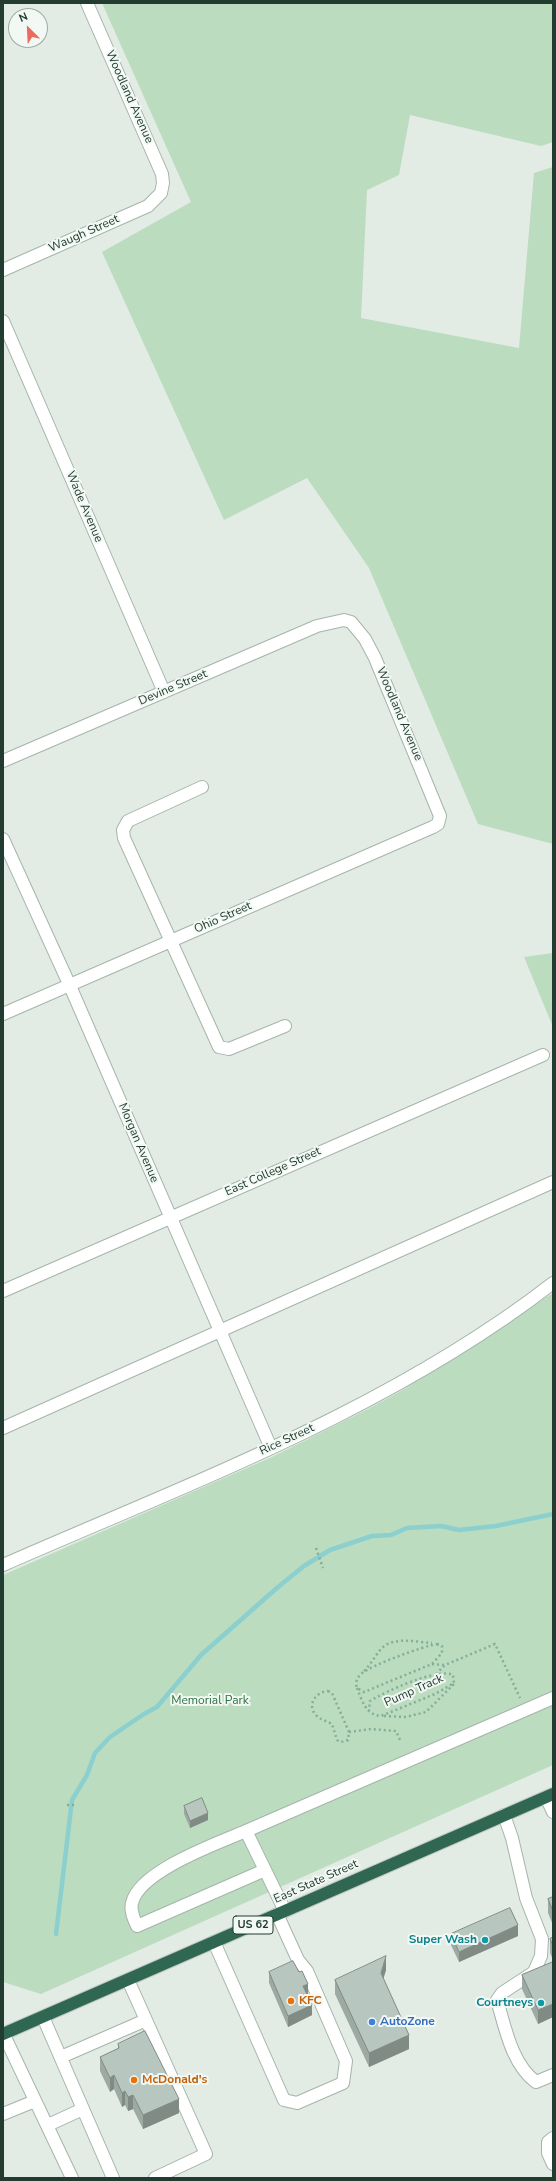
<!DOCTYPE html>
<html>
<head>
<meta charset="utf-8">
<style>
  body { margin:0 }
  #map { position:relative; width:556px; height:2181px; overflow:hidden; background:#e2ece5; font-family:"Nunito Sans",sans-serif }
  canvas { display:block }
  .frame { position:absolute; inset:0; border:4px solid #223c31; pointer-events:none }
  .north { position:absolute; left:8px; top:8px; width:40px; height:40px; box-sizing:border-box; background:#f2f8f4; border:1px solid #9fada6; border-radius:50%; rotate:336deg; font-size:11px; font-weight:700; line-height:16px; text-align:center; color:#223c31 }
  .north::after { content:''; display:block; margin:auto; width:14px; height:18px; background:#ee695d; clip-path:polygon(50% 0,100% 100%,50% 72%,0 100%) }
</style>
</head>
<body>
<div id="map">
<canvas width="556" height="2181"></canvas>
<div class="frame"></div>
<div class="north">N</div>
</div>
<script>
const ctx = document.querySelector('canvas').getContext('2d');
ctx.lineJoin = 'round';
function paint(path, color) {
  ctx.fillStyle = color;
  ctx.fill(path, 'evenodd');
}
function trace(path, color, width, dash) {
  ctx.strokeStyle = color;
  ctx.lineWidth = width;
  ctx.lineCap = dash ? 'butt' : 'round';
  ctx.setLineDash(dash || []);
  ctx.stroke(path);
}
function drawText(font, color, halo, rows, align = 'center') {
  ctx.font = font + ' "Nunito Sans",sans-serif';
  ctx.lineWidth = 4;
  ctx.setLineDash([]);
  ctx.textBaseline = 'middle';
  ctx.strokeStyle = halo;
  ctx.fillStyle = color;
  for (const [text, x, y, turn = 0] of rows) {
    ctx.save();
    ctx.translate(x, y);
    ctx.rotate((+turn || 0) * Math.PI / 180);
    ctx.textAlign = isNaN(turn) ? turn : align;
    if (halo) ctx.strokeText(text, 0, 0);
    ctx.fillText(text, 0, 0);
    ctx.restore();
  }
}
const green = new Path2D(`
  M102 3H553V142L541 146 410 115 399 175 367 190 361 318 519 348 534 173 553 167V844L478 824 369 568 307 478 224 520 102 252 191 202Z
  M553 953V1027L524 957Z
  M553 1293V1765L41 1994 3 1982V1575L272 1457 368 1409 401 1391Z`);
const stream = new Path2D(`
  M56 1934 72 1800 87 1775 95 1753 110 1737 144 1714 157 1707 201 1655 278 1587 304 1566 330 1550 372 1536 391 1535 407 1528 441 1526 459 1530 496 1526 553 1514`);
const path = new Path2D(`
  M316 1548 323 1568
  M437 1644 442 1646V1653L432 1664 364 1692 357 1688C355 1683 357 1678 361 1674 371 1665 424 1646 437 1644Z
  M432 1664 444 1665
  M364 1671C371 1664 375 1656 381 1649 393 1636 416 1642 432 1643
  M436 1674 445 1665 495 1644 520 1698
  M357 1688C362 1701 366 1715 381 1716L435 1694 454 1683 453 1675C439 1667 384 1692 370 1701L369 1711
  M328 1691 332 1693 349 1732 348 1740 341 1742 337 1740 332 1724C327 1721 321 1720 317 1716 306 1706 315 1692 328 1691Z
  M384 1716 406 1717 426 1712 454 1684
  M349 1732 371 1729 396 1731 400 1740
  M67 1805H77`);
const minor = new Path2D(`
  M3 270 148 206 161 193 163 183 162 174 87 3
  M3 321 164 692
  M3 761 317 626 344 620 351 622 365 639 375 658 440 816 438 824 433 827 3 1014
  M202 787 128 821 123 830 124 838 219 1047 229 1049 285 1026
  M3 839 70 986 271 1448
  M3 1291 543 1055
  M3 1428 553 1182
  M3 1565C192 1482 389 1410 553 1283
  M546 1797 553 1812
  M504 1815 512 1838 526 1898 542 1939 541 1956 534 1972 502 1993 497 2000C505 2027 512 2065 536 2082L553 2075
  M246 1831C218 1843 139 1871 132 1903 130 1911 134 1919 137 1926L265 1870
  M285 1911 246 1831 553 1698
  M214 1942 284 2100 297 2103 343 2083 346 2061 307 1971 298 1960 277 1914
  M128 1980 146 2020
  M43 2017 113 2178
  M3 2033 72 2178
  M61 2057 146 2020 206 2154 155 2178
  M3 2114 35 2101
  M48 2125 83 2109
  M553 2138 548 2142V2153L553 2164`);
const highway = new Path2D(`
  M3 2034 553 1794`);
const wall = new Path2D(`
  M184 1806 208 1820 190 1828 184 1814Z
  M553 1897V1925L548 1913V1899Z
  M451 1934 518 1936 459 1962 451 1945Z
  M553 1937V1960L550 1953V1939Z
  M553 1962V2017L538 2024 522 1989V1975Z
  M386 1970 383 1978 409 2049 369 2067 335 1994V1980Z
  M269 1972 308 1994 312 2015 288 2027 269 1983Z
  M118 2044 179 2113 143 2129 133 2109 128 2111 125 2105 122 2107 114 2089 110 2092 100 2071V2057L118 2049Z`);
const shadedWall = new Path2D(`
  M208 1813V1820L190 1828V1821Z
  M518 1925V1936L459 1962V1952Z
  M386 1956V1970L381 1987V1973Z
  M308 1984V1994L303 1997V1986Z
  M553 2004V2017L538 2024V2010Z
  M312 2005V2015L288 2027V2016Z
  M409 2035V2049L369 2067V2053Z
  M114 2075V2089L110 2092V2078Z
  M125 2091V2105L122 2107V2093Z
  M133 2095V2109L128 2111V2097Z
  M179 2099V2113L143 2129V2115Z`);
const building = new Path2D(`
  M202 1798 208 1813 190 1821 184 1806Z
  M553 1897V1911L548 1899Z
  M510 1908 518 1925 459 1952 451 1934Z
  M553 1937V1946L550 1939Z
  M386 1956 381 1973 409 2035 369 2053 335 1980Z
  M293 1961 299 1972 302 1971 308 1984 303 1986 312 2005 288 2016 269 1972Z
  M553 1962V2004L538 2010 522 1975Z
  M145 2031 179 2099 143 2115 133 2095 128 2097 125 2091 122 2093 114 2075 110 2078 100 2057 119 2048 118 2044Z`);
const markers = [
  [485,1940,4,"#0f9aa8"],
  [291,2001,4,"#e8710a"],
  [541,2003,4,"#0f9aa8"],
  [372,2022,4,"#3f7fe0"],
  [134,2080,4,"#e8710a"]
];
const shields = [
  [253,1925,40]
];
const shieldNames = [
  ["US 62",253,1925]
];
const streetNames = [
  ["Woodland Avenue",129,97,66],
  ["Waugh Street",84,234,-24],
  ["Wade Avenue",84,507,67],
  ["Devine Street",173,688,-23],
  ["Woodland Avenue",399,714,67],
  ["Ohio Street",223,918,-24],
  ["Morgan Avenue",138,1143,67],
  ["East College Street",273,1172,-24],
  ["Rice Street",287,1440,-25],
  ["Pump Track",414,1691,-24],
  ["East State Street",316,1882,-24]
];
const parkNames = [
  ["Memorial Park",210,1701]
];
const cultureNames = [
  ["Super Wash",477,1940],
  ["Courtneys",533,2003]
];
const foodNames = [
  ["KFC",299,2001],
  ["McDonald's",142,2080]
];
const shopNames = [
  ["AutoZone",380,2022]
];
paint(green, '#bbdcbf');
trace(stream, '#8bcfcf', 4.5);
trace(minor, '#a5b4ab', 14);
trace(highway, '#c1c8c5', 14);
trace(path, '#83ae9a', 2.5, [2, 3]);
trace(minor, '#fff', 12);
trace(highway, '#2f6753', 12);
paint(wall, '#9daaa3');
paint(shadedWall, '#808b85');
paint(building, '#b7c6be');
trace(building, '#808b85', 1);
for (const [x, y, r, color] of markers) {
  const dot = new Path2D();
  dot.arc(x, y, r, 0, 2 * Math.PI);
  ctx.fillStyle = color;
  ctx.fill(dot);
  trace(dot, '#f2f8f4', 1.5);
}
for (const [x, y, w] of shields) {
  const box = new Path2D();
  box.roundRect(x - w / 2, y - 9, w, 18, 3);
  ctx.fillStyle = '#f2f8f4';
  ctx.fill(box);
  trace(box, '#223c31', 1);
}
drawText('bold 11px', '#223c31', null, shieldNames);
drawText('12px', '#223c31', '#f2f8f4', streetNames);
drawText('12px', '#2d723d', '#f2f8f4', parkNames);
drawText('bold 12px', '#0d838f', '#f2f8f4', cultureNames, 'right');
drawText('bold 12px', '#c56008', '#f2f8f4', foodNames, 'left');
drawText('bold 12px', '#366cbe', '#f2f8f4', shopNames, 'left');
</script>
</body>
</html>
